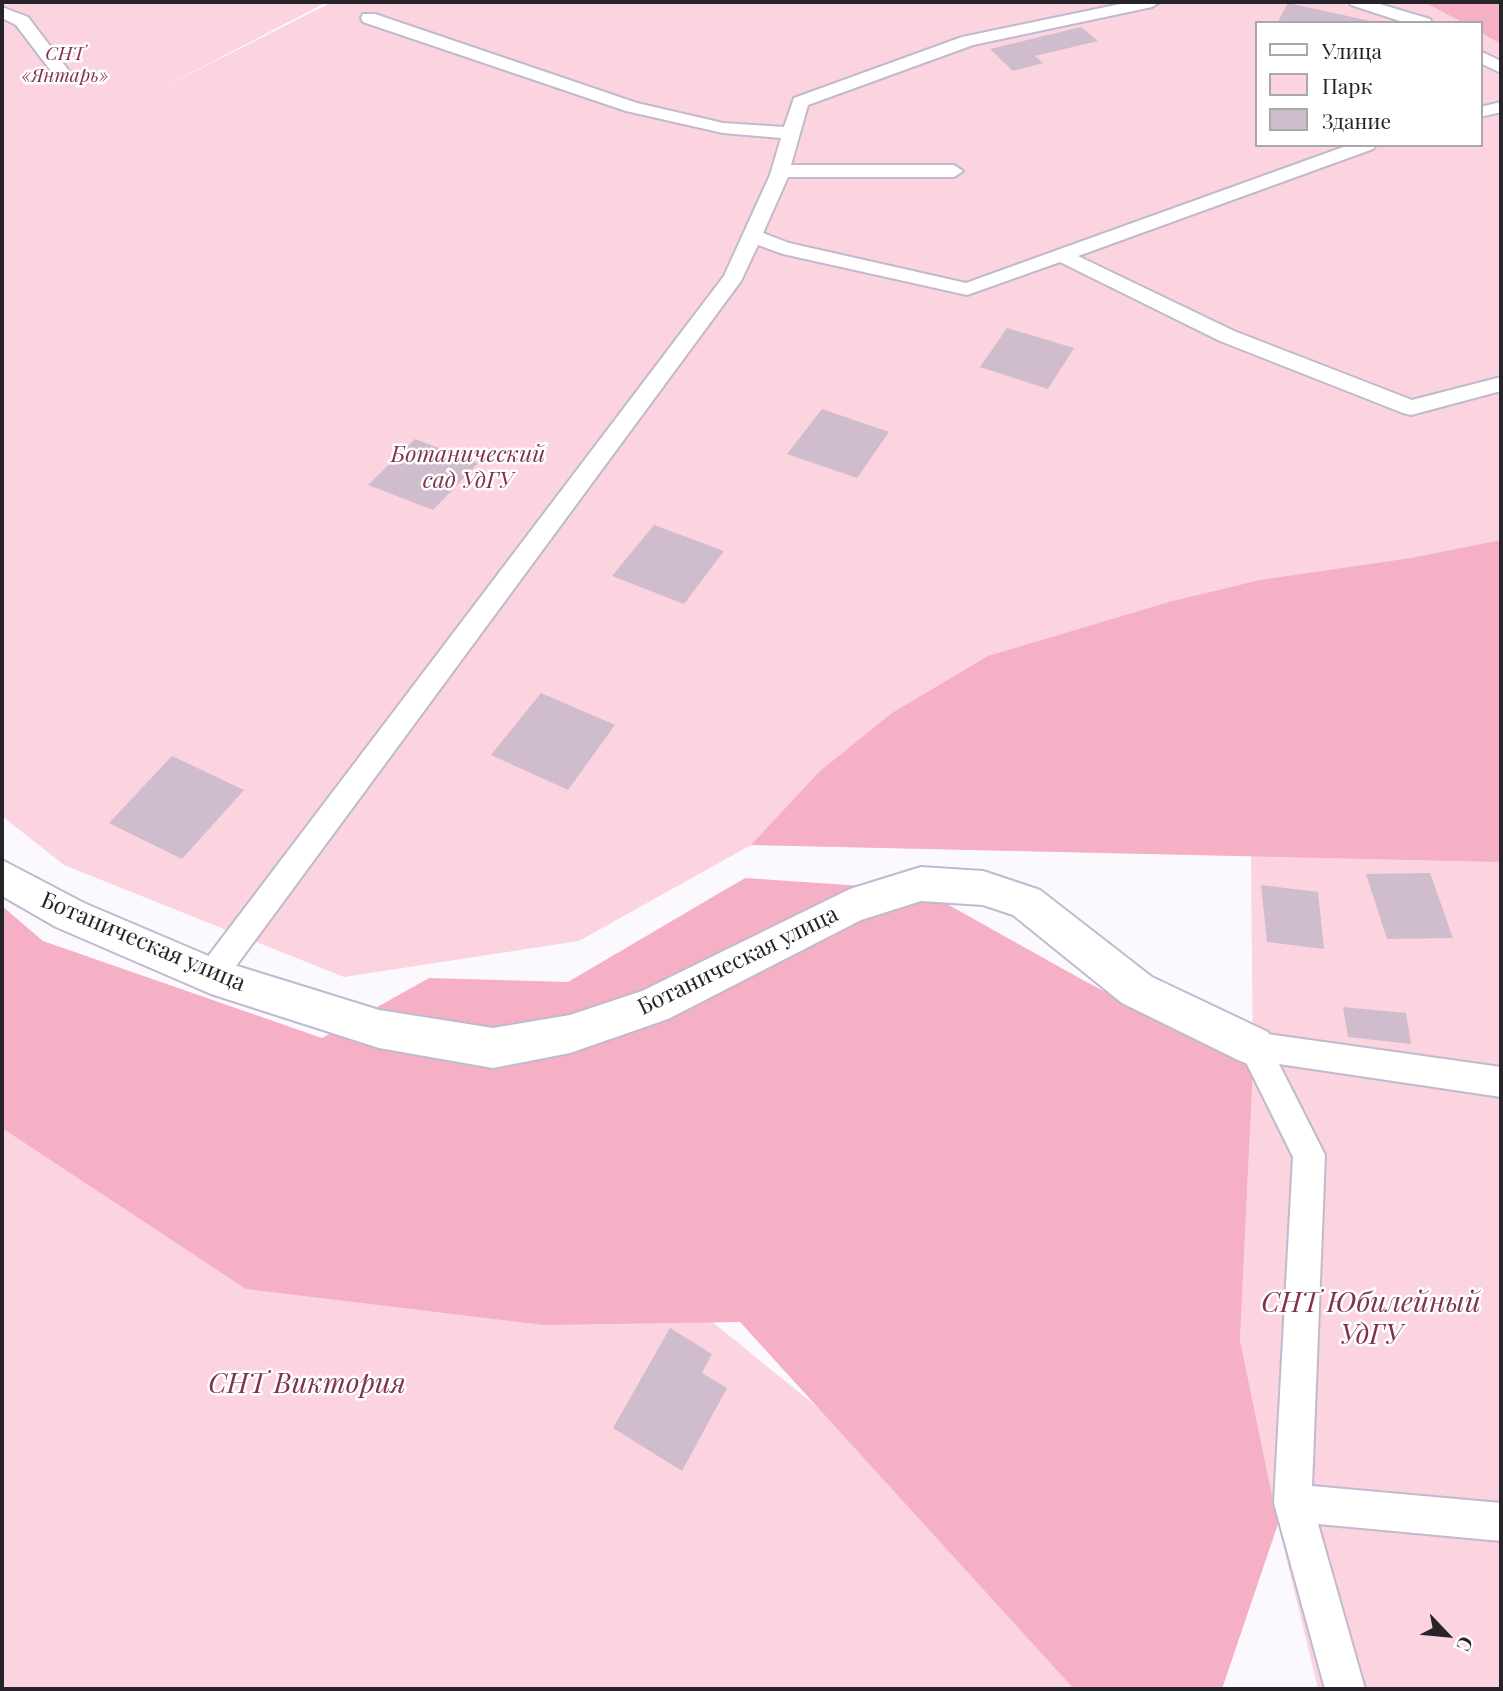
<!DOCTYPE html>
<html>
<head>
<meta charset="utf-8">
<style>
  body { margin:0 }
  #map { position:relative; width:1503px; height:1691px; overflow:hidden; background:#fbf9fe; font-family:"Playfair Display",serif }
  canvas { display:block }
  .frame { position:absolute; inset:0; border:4px solid #26232b; pointer-events:none }
  .legend { position:absolute; left:1255px; top:21px; width:228px; height:126px; box-sizing:border-box; background:#fff; border:2px solid #a8a7aa; margin:0; padding:9px 12px; list-style:none; font-size:21px; color:#26232b }
  .legend li { display:flex; align-items:center; gap:14px; height:35px }
  .legend b { width:35px; border:2px solid #a8a7aa }
  .north { position:absolute; left:1412px; top:1600px; width:70px; height:70px; -webkit-text-stroke:5px #fff; paint-order:stroke; rotate:116deg; font-size:19px; font-weight:700; line-height:28px; text-align:center; color:#26232b }
  .north::after { content:''; display:block; margin:auto; width:24px; height:32px; background:#26232b; clip-path:polygon(50% 0,100% 100%,50% 72%,0 100%) }
</style>
</head>
<body>
<div id="map">
<canvas width="1503" height="1691"></canvas>
<div class="frame"></div>
<ul class="legend">
<li><b style="height:9px;background:#fff"></b>Улица</li>
<li><b style="height:19px;background:#fbd4df"></b>Парк</li>
<li><b style="height:19px;background:#cfbccc"></b>Здание</li>
</ul>
<div class="north">С</div>
</div>
<script>
const ctx = document.querySelector('canvas').getContext('2d');
ctx.lineJoin = 'round';
function paint(path, color) {
  ctx.fillStyle = color;
  ctx.fill(path, 'evenodd');
}
function trace(path, color, width, dash) {
  ctx.strokeStyle = color;
  ctx.lineWidth = width;
  ctx.lineCap = dash ? 'butt' : 'round';
  ctx.setLineDash(dash || []);
  ctx.stroke(path);
}
function drawText(font, color, halo, rows, align = 'center') {
  ctx.font = font + ' "Playfair Display",serif';
  ctx.lineWidth = 5;
  ctx.setLineDash([]);
  ctx.textBaseline = 'middle';
  ctx.strokeStyle = halo;
  ctx.fillStyle = color;
  for (const [text, x, y, turn = 0] of rows) {
    ctx.save();
    ctx.translate(x, y);
    ctx.rotate((+turn || 0) * Math.PI / 180);
    ctx.textAlign = isNaN(turn) ? turn : align;
    if (halo) ctx.strokeText(text, 0, 0);
    ctx.fillText(text, 0, 0);
    ctx.restore();
  }
}
const green = new Path2D(`
  M2 2H327L156 91 332 2H1501V1689H1318L1278 1524 1240 1340 1253 1069 1251 856 751 845 579 941 344 977 64 865 2 816ZM1256 23H1480V145H1256Z
  M2 918 107 994 425 1089 1165 1689H2Z`);
const forest = new Path2D(`
  M1424 2H1501V44L1480 32V23H1464Z
  M1501 540V862L751 845 820 771 892 713 988 656 1169 602 1260 580 1411 558Z
  M745 878 922 890 1081 979 1253 1069 1240 1340 1278 1524 1222 1689H1074L740 1322 544 1325 246 1289 2 1128V906L43 941 322 1038 429 978 568 982Z`);
const building = new Path2D(`
  M1288 3 1375 22V23H1277Z
  M1081 27 1098 41 1035 56 1043 63 1013 71 990 49Z
  M1007 328 1074 348 1048 389 980 367Z
  M822 409 889 432 857 478 787 454Z
  M415 439 478 463 433 510 368 485Z
  M654 525 724 551 684 604 612 576Z
  M541 693 615 725 568 790 491 755Z
  M172 756 244 790 182 859 109 823Z
  M1430 873 1453 938 1387 939 1366 874Z
  M1261 885 1318 892 1324 949 1267 942Z
  M1343 1007 1406 1013 1411 1044 1348 1037Z
  M670 1328 712 1354 702 1373 727 1388 682 1471 613 1428Z`);
const service = new Path2D(`
  M1130 2H1160L1152 7 973 45 808 105 791 165H954L963 171 954 177H788L763 233 789 243 966 283 1349 145H1376L1373 149 1078 256 1234 331 1412 400 1501 377V391L1411 415 1403 413 1220 341 1060 262 967 295 783 254 758 245 741 281 222 985 211 989 200 985 196 976 200 967 724 276 770 175 781 138 723 133 626 111 363 22 361 18 363 14H375L637 103 723 123 784 127 794 98 962 37Z
  M1349 2H1373L1430 19 1432 23H1406L1351 5Z
  M2 7 28 17 69 71 66 75H54L16 25 2 18Z
  M1480 51 1501 61V73L1480 63Z
  M1501 102V112L1480 117V107Z
  M1253 1032 1501 1067V1097L1279 1064 1325 1155 1312 1486 1501 1503V1541L1318 1524 1365 1689H1325L1274 1503 1293 1157 1238 1046 1242 1036Z`);
const minor = new Path2D(`
  M2 860 84 903 218 960 379 1010 493 1028 570 1015 642 991 850 889 921 867 983 871 1040 890 1152 977 1268 1032 1274 1046 1268 1060 1253 1066 1238 1060 1122 1003 1013 915 983 905 921 901 861 920 668 1019 570 1053 493 1068 379 1048 211 994 56 927 2 896Z`);
const farParknames = [
  ["СНТ",65,54],
  ["«Янтарь»",65,76]
];
const parkNames = [
  ["Ботанический",468,455],
  ["сад УдГУ",468,481]
];
const streetNames = [
  ["Ботаническая улица",143,942,23],
  ["Ботаническая улица",738,961,-26]
];
const nearParknames = [
  ["СНТ Юбилейный",1371,1303],
  ["УдГУ",1371,1335],
  ["СНТ Виктория",307,1384]
];
paint(green, '#fbd4df');
paint(forest, '#f6b0c6');
paint(building, '#cfbccc');
trace(service, '#c1b9cf', 4);
trace(minor, '#c1b9cf', 4);
paint(service, '#fff');
paint(minor, '#fff');
drawText('italic 19px', '#813150', '#fff', farParknames);
drawText('italic 23px', '#813150', '#fff', parkNames);
drawText('23px', '#26232b', '#fff', streetNames);
drawText('italic 28px', '#813150', '#fff', nearParknames);
</script>
</body>
</html>
